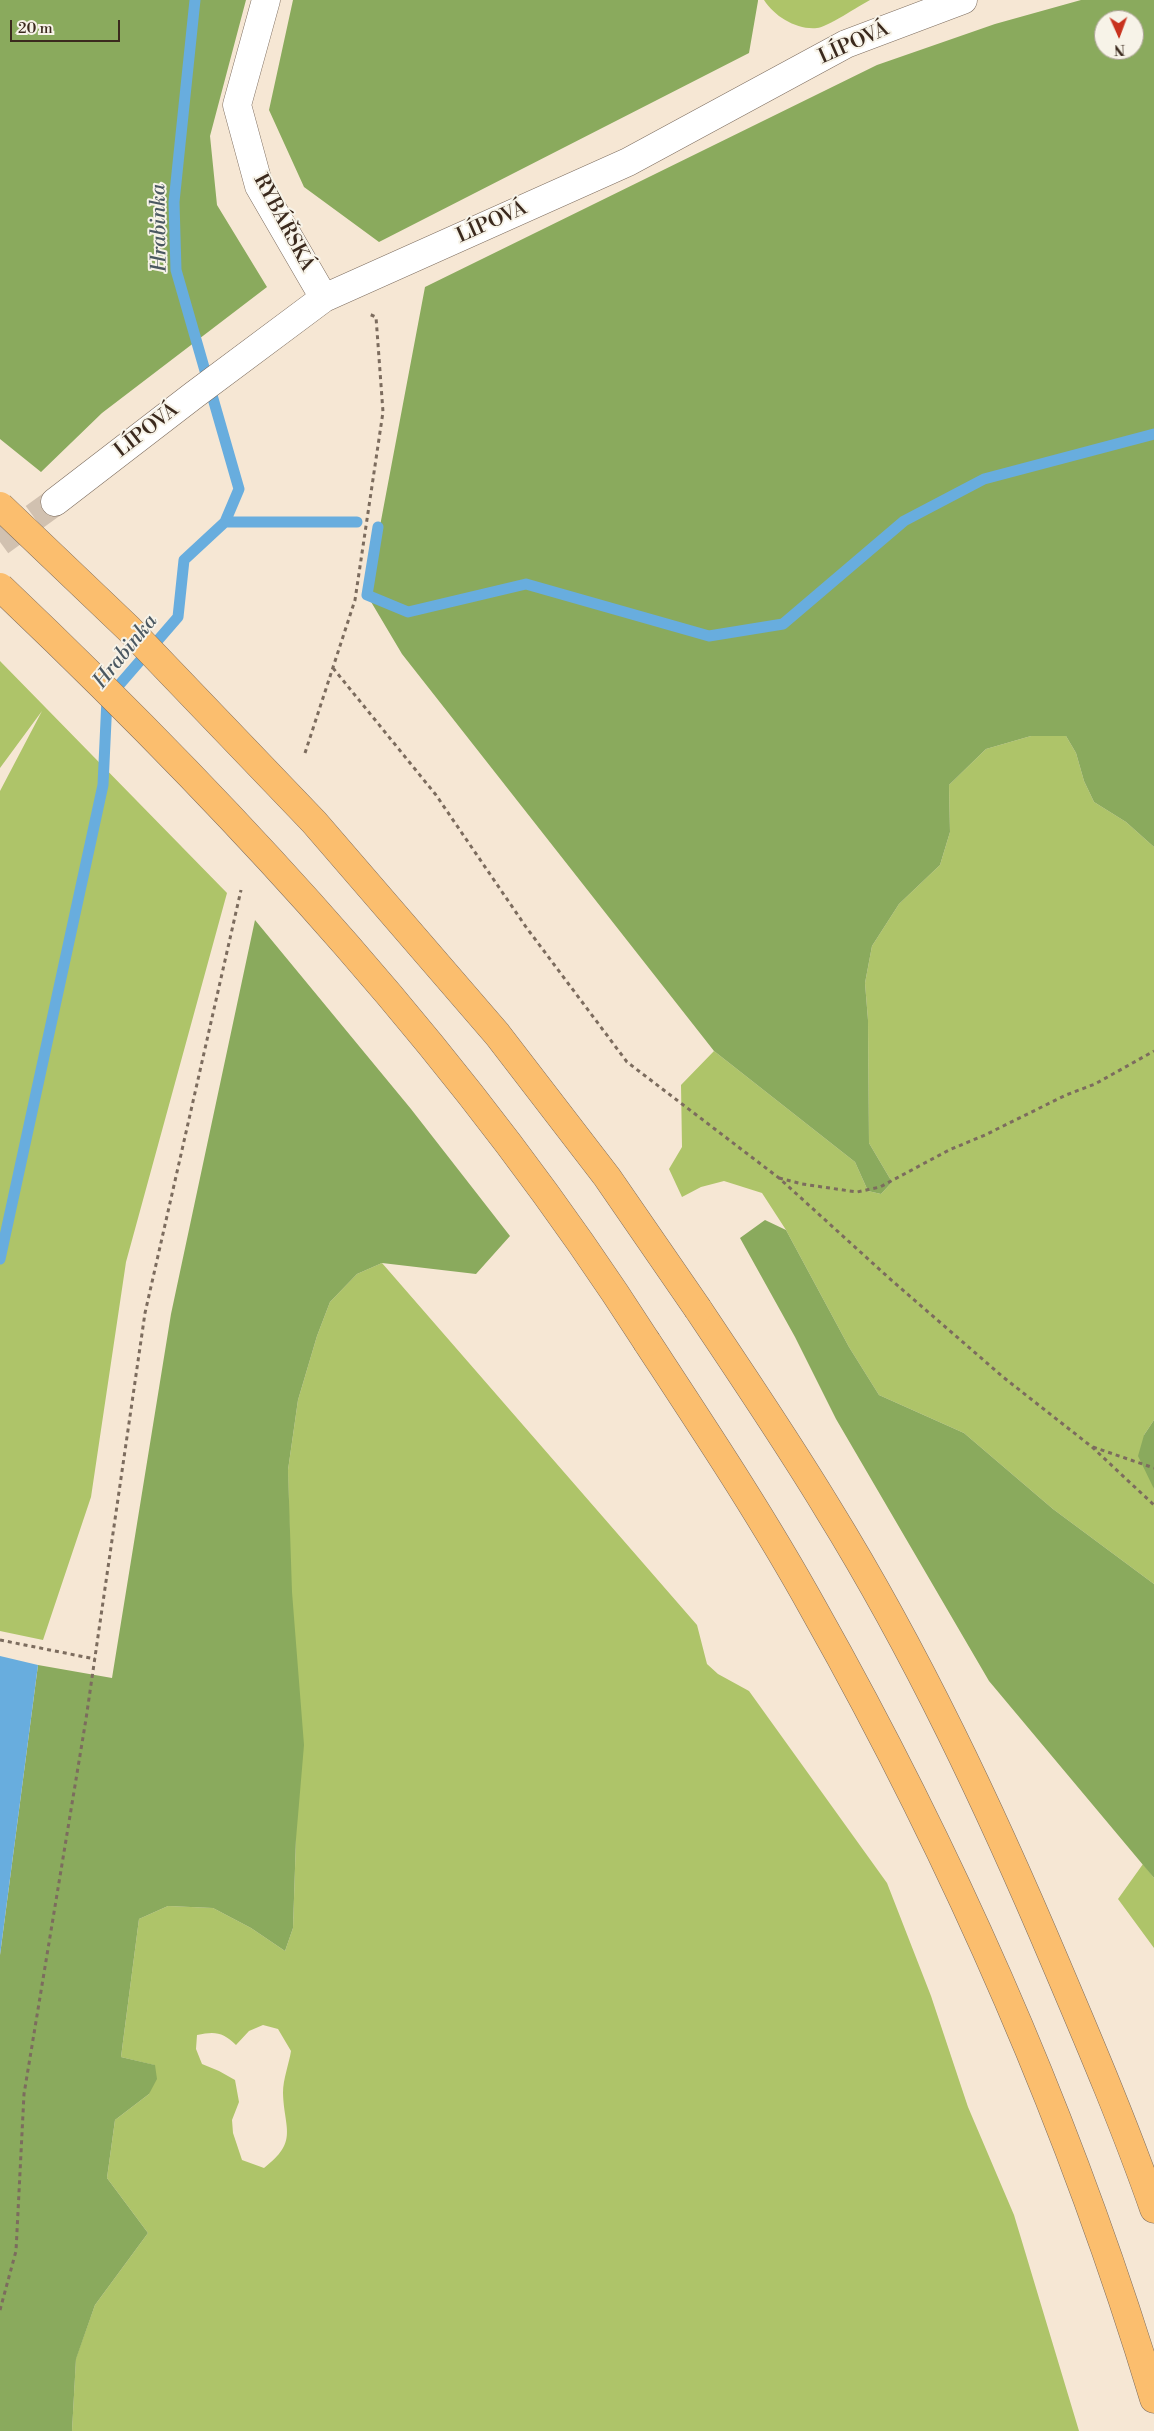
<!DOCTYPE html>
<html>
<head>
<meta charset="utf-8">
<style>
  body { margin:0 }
  #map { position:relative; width:1154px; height:2431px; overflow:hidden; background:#f6e7d4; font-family:"Libre Bodoni",serif }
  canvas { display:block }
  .north { position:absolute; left:1094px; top:10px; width:50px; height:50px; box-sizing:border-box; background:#f7f3e8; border:1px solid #aca397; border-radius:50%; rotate:178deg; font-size:14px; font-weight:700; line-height:20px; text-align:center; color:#3b2a1e }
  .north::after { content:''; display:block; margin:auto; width:18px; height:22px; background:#c8321e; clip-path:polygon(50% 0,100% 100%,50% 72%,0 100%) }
  .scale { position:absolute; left:10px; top:20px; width:110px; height:22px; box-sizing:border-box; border:2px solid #3b2a1e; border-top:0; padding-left:6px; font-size:15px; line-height:18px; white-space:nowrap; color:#3b2a1e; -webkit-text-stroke:4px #f7f3e8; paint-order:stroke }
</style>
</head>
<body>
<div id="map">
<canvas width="1154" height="2431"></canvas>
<div class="north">N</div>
<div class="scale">20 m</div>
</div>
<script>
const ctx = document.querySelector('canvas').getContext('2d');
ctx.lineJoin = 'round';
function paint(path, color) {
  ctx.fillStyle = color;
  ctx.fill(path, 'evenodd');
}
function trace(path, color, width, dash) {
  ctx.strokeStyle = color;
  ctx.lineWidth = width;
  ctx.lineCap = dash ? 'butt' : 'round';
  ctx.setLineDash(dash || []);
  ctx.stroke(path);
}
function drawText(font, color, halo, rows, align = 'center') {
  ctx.font = font + ' "Libre Bodoni",serif';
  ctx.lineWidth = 4;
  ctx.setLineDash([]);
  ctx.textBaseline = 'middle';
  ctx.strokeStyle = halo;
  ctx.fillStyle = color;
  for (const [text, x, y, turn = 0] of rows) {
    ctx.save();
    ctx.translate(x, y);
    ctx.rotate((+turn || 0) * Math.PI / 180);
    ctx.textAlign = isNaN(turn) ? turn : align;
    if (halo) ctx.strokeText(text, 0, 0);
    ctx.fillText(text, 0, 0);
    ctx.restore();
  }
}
const green = new Path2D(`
  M764 0H870C860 5 826 28 817 28 797 30 775 17 764 0Z
  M0 661 227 893 126 1262 91 1497 43 1640 0 1631V791L42 711 0 768Z
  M1031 736H1066L1076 753 1084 781 1094 802 1126 822 1154 847V1420L1144 1435 1154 1489V1584L1053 1509 964 1433 879 1395 849 1347 786 1230 762 1193 724 1181 701 1187 682 1197 669 1169 682 1147 681 1085 714 1051 855 1162 868 1191 881 1194 892 1182 869 1143 868 1020 865 983 872 946 899 904 940 865 950 832 949 785 986 749Z
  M382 1263 697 1625 707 1664 718 1674 749 1691 887 1883 931 1996 968 2107 1014 2215 1079 2431H72L76 2358 95 2305 148 2233 107 2178 115 2120 149 2094 154 2065 121 2057 139 1919 168 1906 213 1908 251 1928 285 1951 293 1928 296 1839 288 1470 298 1400 317 1336 330 1302 357 1274ZM263 2025 278 2029 291 2051C289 2064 283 2079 283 2093 284 2129 299 2141 264 2168L242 2160 233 2133 232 2120 239 2102 235 2080 219 2071 202 2064 196 2049 197 2035C215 2031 223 2032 236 2045L249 2031Z
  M1143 1864 1154 1878V1948L1118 1899Z`);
const forest = new Path2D(`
  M0 0H246L210 136 217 205 267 287 102 413 41 472 0 439Z
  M293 0H758V1L749 53 379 242 304 187 269 110Z
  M1081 0H1154V847L1126 822 1094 802 1084 781 1076 753 1066 736H1031L986 749 949 785 950 832 940 865 899 904 872 946 865 983 868 1020 869 1143 892 1182 881 1194 868 1191 855 1162 714 1051 402 654 367 595 425 287 877 65 995 24ZM1104 20H1134V50H1104Z
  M255 920 411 1109 510 1236 476 1274 382 1263 357 1274 330 1302 317 1336 298 1400 288 1470 292 1592 304 1745 296 1839 293 1928 285 1951 251 1928 213 1908 168 1906 139 1919 121 2057 155 2065 157 2079 149 2094 115 2120 107 2178 148 2233 95 2305 76 2359 72 2431H0V1955L38 1665 112 1678 171 1314Z
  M765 1220 786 1230 849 1347 879 1395 964 1433 1053 1509 1154 1584V1878L989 1681 836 1419 795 1337 740 1238Z
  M1154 1420V1489L1138 1456 1144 1435Z`);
const water = new Path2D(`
  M0 1656 38 1665 0 1955Z`);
const stream = new Path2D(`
  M225 522H357
  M378 527 367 595 408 612 526 584 709 636 783 624 904 521 984 479 1154 434
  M0 1259 103 785 107 699 178 617 184 560 225 522 239 489 176 270 174 202 195 0`);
const minorTunnel = new Path2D(`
  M0 542 55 502`);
const path = new Path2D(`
  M333 668 436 795 526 927 627 1062 779 1178 889 1278 1003 1377 1092 1447 1154 1505
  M305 753 355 600 383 412 376 317 369 314
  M779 1178 802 1184 857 1192 880 1187 949 1150 985 1135 1066 1095 1095 1084 1154 1051
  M1093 1447 1154 1468
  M0 1640 95 1659
  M0 2310 16 2251 24 2094 86 1719 145 1313 241 890`);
const minor = new Path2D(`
  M266 0 237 105 259 186 324 298
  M55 502 194 395 324 298 628 162 846 44 963 0`);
const highway = new Path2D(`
  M698 1309C742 1375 787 1441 828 1509 917 1653 990 1808 1056 1964 1090 2044 1125 2126 1154 2209
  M647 1342C704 1429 762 1516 813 1608 954 1858 1071 2124 1154 2399`);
const highwayBridge = new Path2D(`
  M0 506 129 629 314 822 497 1034 607 1177 698 1309
  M0 587C240 815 468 1062 647 1342`);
const streetNames = [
  ["LÍPOVÁ",854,44,-24],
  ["RYBÁŘSKÁ",283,223,62],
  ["LÍPOVÁ",492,223,-24],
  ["LÍPOVÁ",147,431,-38]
];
const waterNames = [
  ["Hrabinka",160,228,-91],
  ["Hrabinka",126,652,-51]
];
paint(green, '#aec469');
paint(forest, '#8aaa5d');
paint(water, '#68adde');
trace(stream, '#68adde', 11);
trace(minorTunnel, '#d1c1b0', 28, [28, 14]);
trace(minor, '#7c6c5e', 29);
trace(highway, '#7c6c5e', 29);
trace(path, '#7c6c5e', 3, [4, 4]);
trace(minor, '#fff', 28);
trace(highway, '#fbbe6e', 28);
trace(highwayBridge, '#7c6c5e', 29, []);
trace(highwayBridge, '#fbbe6e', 28);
drawText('20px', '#3b2a1e', '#f7f3e8', streetNames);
drawText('italic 21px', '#4b5861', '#f7f3e8', waterNames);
</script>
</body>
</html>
